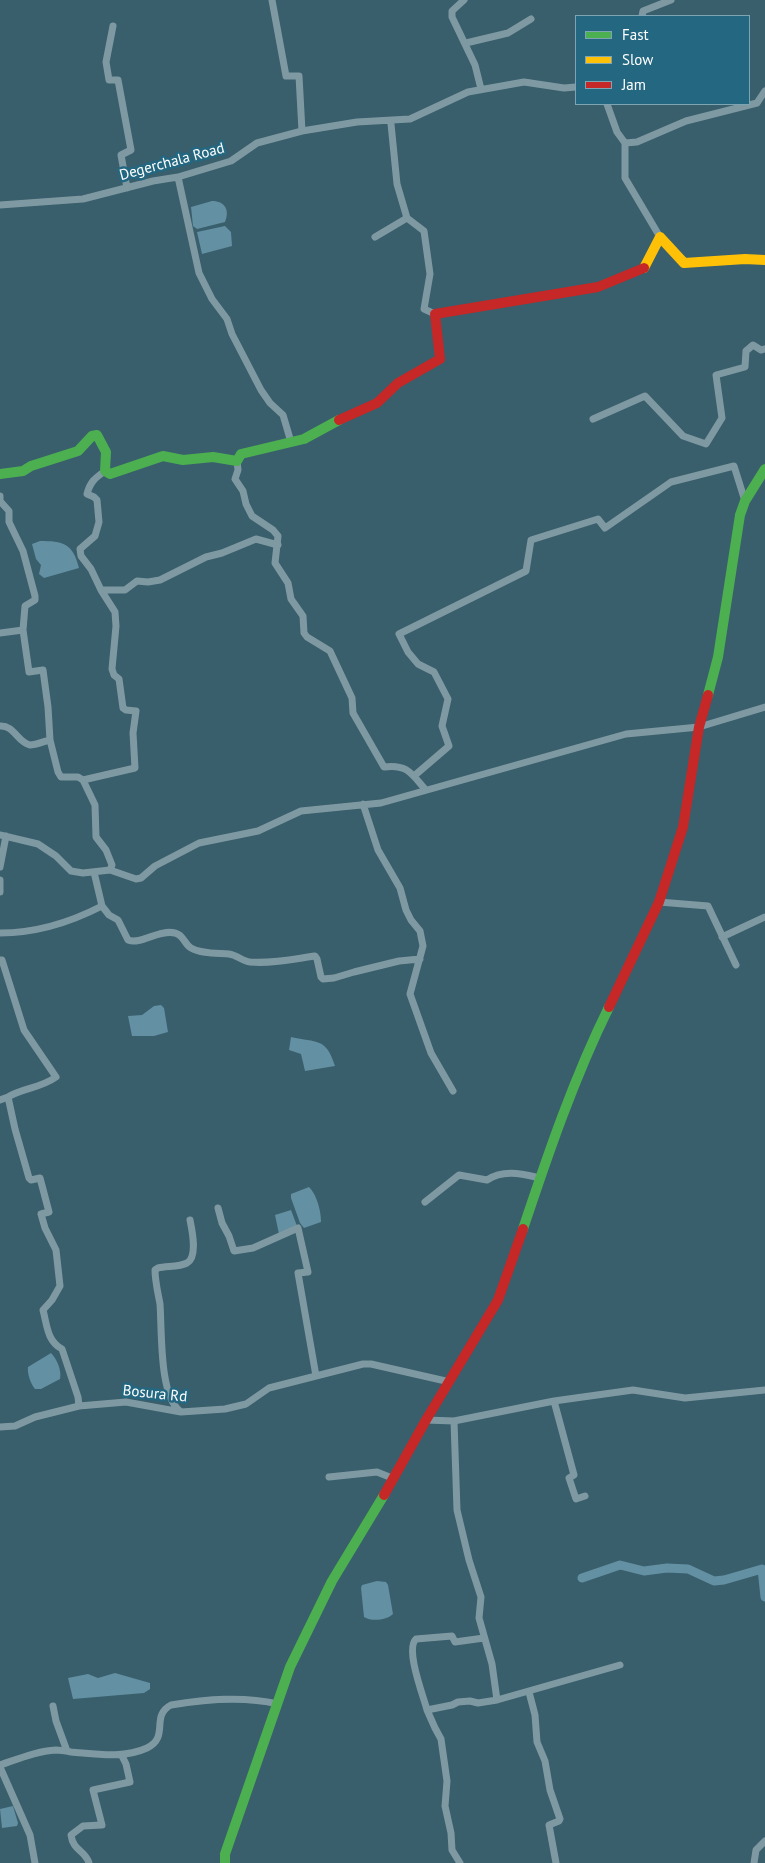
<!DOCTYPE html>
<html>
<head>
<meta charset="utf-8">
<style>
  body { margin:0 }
  #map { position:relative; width:765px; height:1863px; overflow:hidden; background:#395e6c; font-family:"PT Sans",sans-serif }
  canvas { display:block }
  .legend { position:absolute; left:575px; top:15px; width:175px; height:90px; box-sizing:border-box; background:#246781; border:1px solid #7ca4b3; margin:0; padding:6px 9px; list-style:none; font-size:15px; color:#fff }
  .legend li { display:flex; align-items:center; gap:10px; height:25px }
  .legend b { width:25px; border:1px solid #7ca4b3 }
</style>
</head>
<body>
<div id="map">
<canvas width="765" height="1863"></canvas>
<ul class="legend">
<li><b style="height:6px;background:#4caf50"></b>Fast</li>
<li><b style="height:6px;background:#ffc107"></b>Slow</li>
<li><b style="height:6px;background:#c62828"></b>Jam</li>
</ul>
</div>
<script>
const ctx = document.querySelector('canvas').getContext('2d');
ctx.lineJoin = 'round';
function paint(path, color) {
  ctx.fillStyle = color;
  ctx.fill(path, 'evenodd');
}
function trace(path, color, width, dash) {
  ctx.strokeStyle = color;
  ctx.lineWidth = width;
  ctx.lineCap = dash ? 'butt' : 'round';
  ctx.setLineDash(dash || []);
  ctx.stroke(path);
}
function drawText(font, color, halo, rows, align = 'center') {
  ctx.font = font + ' "PT Sans",sans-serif';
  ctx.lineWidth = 5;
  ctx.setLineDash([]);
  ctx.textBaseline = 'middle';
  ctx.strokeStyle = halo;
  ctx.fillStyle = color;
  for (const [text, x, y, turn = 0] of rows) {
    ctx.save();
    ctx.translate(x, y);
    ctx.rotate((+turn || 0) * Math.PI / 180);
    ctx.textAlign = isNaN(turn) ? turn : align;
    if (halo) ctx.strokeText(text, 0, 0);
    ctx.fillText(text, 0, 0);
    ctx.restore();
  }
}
const water = new Path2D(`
  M212 201C225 201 230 210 225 222L197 229 193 226 191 207Z
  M225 226 231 232 232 246 202 254 197 232Z
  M40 541C63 541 73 543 79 568L44 578 39 574 41 565 36 559 32 544Z
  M161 1005 164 1008 168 1032 154 1036H132L128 1016 142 1015 154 1006Z
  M291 1037C317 1043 326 1037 335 1066L305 1071 301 1054 289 1050Z
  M309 1187C317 1195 321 1211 321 1222L304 1228 300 1223 291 1198V1194Z
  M291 1210 297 1226 279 1234 275 1215Z
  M51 1353C57 1359 62 1371 60 1379L41 1389H35C31 1384 27 1374 28 1367Z
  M377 1581 386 1582 388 1585 393 1614C387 1620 372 1622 364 1617L361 1588 362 1585Z
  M115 1673 150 1683V1689L144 1693 73 1699 68 1678 88 1674 98 1678Z
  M13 1806 18 1823 17 1826 2 1828 0 1809Z`);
const canal = new Path2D(`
  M582 1578 620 1565 644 1571 667 1568 688 1569 714 1581 724 1580 762 1569 765 1597`);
const street = new Path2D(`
  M272 0 286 76H299L302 131
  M464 0 452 11V17L475 65 481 89
  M642 16 643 11 671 0
  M113 26 106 62 109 80H118L131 150 121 155 127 188
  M466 43 508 33 531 19
  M607 104 617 132 625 143 637 142 686 121 757 103 765 91
  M391 124 397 184 407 218
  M625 143V178L660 237
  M178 177 199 273 212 299 227 319 232 334 261 390 270 403 283 415 291 442
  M0 205 83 199 153 181 178 177 231 161 257 143 302 131 357 122 410 119 468 92 524 82 564 88 576 87
  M375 237 407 218 424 231 430 274 424 309 435 314
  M593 419 645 396 683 436 706 444 722 418 716 375 745 367 746 351 753 345 761 350 765 349
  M237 461 238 470 235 479 243 491 246 504 252 516 273 530 278 536 275 563 288 583 291 599 303 616 304 633 307 637 330 651 352 698 353 713 384 767C407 764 411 773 425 789
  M105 471C95 478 90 482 87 494L94 497 97 500 99 522 95 536 80 549 81 556 91 569 101 590H125L137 581 148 582 160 580 206 557 222 553 256 539 278 545
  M0 496V501L9 511V522L23 551 35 596V600L25 606 23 630
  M101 590 115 612 116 626 112 669 114 675 119 679 123 708 126 710 136 711 133 733 135 768 83 780 95 805 96 837 106 850 112 865 110 870
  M0 633 23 630 29 672 43 670 48 707 50 740 58 772 61 777H78L83 780
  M0 726C14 725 18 743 30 745 36 745 45 741 50 740
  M414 776 449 746 442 726 448 699 434 672 418 664 408 652 399 634 526 571 531 540 598 519 605 528 671 482 734 466 745 501
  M363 804 378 850 400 888 406 910 411 920 420 931 423 946 410 994 431 1053 453 1091
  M0 835 38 844 56 856 71 871 83 873 110 870 136 879 141 878 155 866 199 843 258 831 301 811 381 803 626 734 699 727 765 707
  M0 867 6 836
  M94 872 102 906 109 915 118 920 128 940C141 945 159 929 175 933 184 935 184 944 191 948 201 954 218 953 229 954 237 955 242 961 250 962 271 964 294 959 315 956L317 959 321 977 323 979 334 978 354 972 399 961 420 959
  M0 880V892
  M659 902 708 906 736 965
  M0 933C37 933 69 923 102 906
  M722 937 765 917
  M0 960H2L24 1030 56 1077C41 1088 23 1088 8 1097L15 1129 29 1178 31 1180 40 1178 49 1212 41 1214 45 1228 56 1250 60 1286 52 1300 43 1310C47 1325 47 1341 62 1349L78 1397 79 1406
  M0 1100 8 1097
  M425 1202 459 1175 487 1180C504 1169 522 1174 540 1178
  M218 1208 222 1223 229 1236 234 1251 253 1248 298 1228 308 1272 298 1273 316 1376
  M554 1401 574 1475 569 1478 576 1499 585 1496
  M180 1411C159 1396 162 1330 160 1304 158 1293 155 1281 155 1270L158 1268C167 1266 179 1267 187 1263 198 1257 192 1230 190 1220
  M426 1420 454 1421 554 1401 633 1390 685 1398 765 1390
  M454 1421 457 1510 469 1560 481 1597 479 1618 492 1664 497 1700 620 1665
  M0 1427 15 1426 35 1417 79 1406 126 1402 181 1412 225 1409 246 1404 269 1388 363 1364H371L450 1382
  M329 1477 377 1472 392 1478
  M484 1638 455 1642 452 1636 416 1639C405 1649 423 1695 427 1710L452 1705 458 1702 470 1701 478 1703 497 1700
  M529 1692 535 1715 537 1742 545 1761 550 1790 560 1819 559 1821 549 1825 556 1863
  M53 1706 56 1721 67 1751
  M427 1710 435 1728 441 1739 447 1781 445 1806 451 1833 452 1850 460 1863
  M0 1765C18 1759 37 1751 56 1750 61 1750 66 1751 71 1752 96 1754 123 1759 147 1748 170 1737 150 1716 171 1705 207 1699 243 1696 278 1704
  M0 1767 30 1835 35 1863
  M89 1863C85 1850 73 1851 71 1835L83 1826 102 1825 93 1790 130 1782 126 1764 122 1756
  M754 1863 756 1850 765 1841`);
const fast = new Path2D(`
  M0 474 23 471 31 466 78 451 92 436 97 435 106 452 105 471 110 474 163 456 183 460 213 457 237 461 241 454 304 439 339 420
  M708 695 718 657 740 515 745 501 765 469
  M523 1229C548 1154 574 1078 609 1007
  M225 1863V1854L290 1667 332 1581 384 1495`);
const slow = new Path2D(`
  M644 268 660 237 684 263 745 259 765 260`);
const jam = new Path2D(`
  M339 420 377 403 398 383 440 359 435 314 598 287 644 268
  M609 1007 659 902 683 827 699 727 708 695
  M384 1495 426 1420 498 1300 523 1229`);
const streetNames = [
  ["Degerchala Road",172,162,-15],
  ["Bosura Rd",155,1394,6]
];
paint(water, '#6390a2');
trace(canal, '#6390a2', 9);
trace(street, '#7f99a2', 7);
trace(fast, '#4caf50', 10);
trace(slow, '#ffc107', 10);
trace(jam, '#c62828', 10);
drawText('15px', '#fff', '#246781', streetNames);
</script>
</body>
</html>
